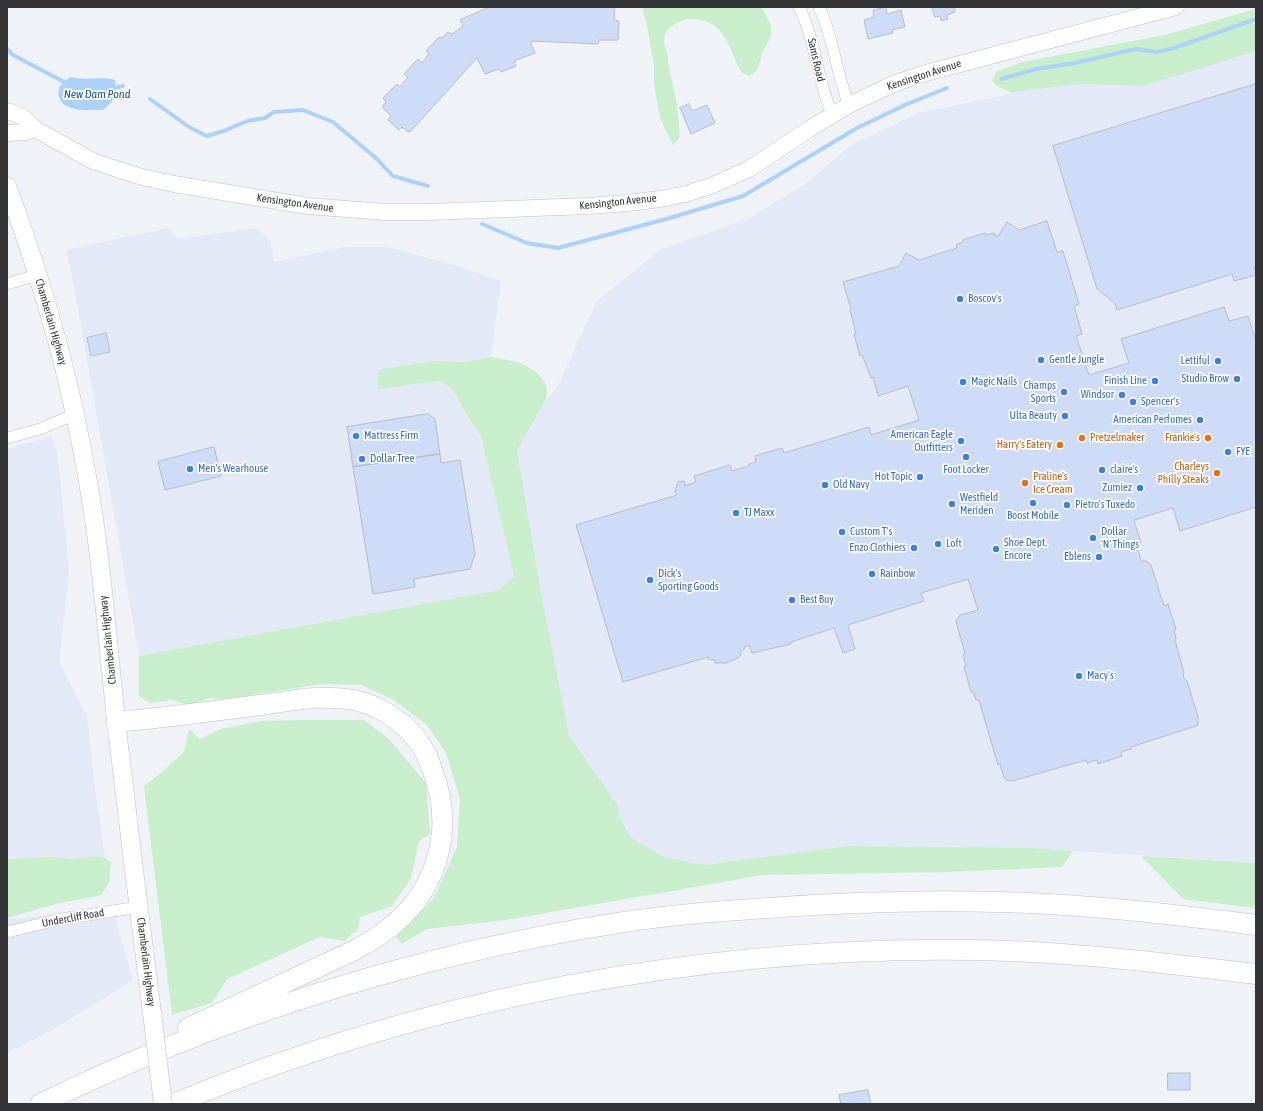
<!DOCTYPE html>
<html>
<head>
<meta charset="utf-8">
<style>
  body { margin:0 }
  #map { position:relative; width:1263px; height:1111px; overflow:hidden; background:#eff2f7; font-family:"Asap Condensed",sans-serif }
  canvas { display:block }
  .frame { position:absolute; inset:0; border:8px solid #323335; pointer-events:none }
</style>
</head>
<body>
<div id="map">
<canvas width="1263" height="1111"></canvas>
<div class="frame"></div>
</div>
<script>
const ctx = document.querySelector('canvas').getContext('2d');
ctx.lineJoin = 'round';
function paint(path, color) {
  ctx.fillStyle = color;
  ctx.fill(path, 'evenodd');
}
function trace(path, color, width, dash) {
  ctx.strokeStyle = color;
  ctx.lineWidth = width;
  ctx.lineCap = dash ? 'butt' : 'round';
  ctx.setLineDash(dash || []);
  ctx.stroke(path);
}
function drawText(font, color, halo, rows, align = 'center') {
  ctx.font = font + ' "Asap Condensed",sans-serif';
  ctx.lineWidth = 3.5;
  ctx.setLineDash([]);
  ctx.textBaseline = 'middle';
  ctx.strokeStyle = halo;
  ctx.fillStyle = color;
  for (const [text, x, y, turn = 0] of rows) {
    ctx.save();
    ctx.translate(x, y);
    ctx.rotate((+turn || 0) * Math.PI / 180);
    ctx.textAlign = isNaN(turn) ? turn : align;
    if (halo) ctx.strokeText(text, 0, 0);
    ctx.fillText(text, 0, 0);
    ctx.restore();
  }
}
const built = new Path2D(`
  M1256 51V863L1031 848 846 846 704 865 664 857 631 838 619 816 618 806 569 735 540 587 517 450 545 401 557 388 597 301 661 249 750 218 808 182 851 145 918 113 1029 90 1081 84 1144 86Z
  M168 228 178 239 256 228 270 240 274 262 345 247H387L454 265 501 281 491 357 466 362 435 361 378 389 439 381 453 389 466 414 481 436 514 576 499 590 139 656 72 275 66 250Z
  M52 436 57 453 59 467 69 572 59 661 87 716 94 782 105 858 96 856 71 859 54 857 7 859V449Z
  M113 910 133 980 51 1031 7 1053V919Z`);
const green = new Path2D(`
  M642 7H762L771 25V36L763 51 757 70 750 76 742 73C728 49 727 20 692 19 680 19 664 27 664 41 664 45 666 49 667 53 670 77 678 101 679 126 679 129 680 134 679 138 678 140 675 143 673 145L661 120 657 102 654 84V65L647 26Z
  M1256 9V51L1144 86 1081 84 1029 90 1012 93 997 86 992 81 996 72 1022 62 1165 35Z
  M491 357C512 361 530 362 543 380 548 387 548 394 545 401L517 450 540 587 569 735 618 806 619 816 631 838 664 857 704 865 846 846 1031 848 1073 851 1062 867 947 872 763 875 506 920 427 929 402 944 396 937 434 898 457 847 460 799 446 753 427 725 392 699 361 685 322 684 226 699 208 698 191 706 172 700 150 703 139 696V656L499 590 514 576 481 436 466 414 453 389 439 381 378 389V370L435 361 466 362Z
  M304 720H364L389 739 426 783 430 834 419 841 411 878 392 906 360 917 358 929 344 941 320 937 227 979 212 1003 172 1015 144 786 161 773 184 752 189 729 200 739 221 729 262 721Z
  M96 856 105 858 111 862 109 882 102 894 98 896 56 904 7 918V859L54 857 71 859Z
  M1141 856 1256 863V908L1183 899Z`);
const water = new Path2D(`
  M70 77C85 81 100 76 115 80 118 94 114 101 103 110 90 110 64 113 59 97 58 94 59 90 59 87Z`);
const stream = new Path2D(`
  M7 49 13 55 68 84
  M1001 79 1036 69 1075 63 1136 49 1157 52 1174 48 1256 19
  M113 88 123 86
  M150 99 189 127 207 136 224 131 247 121 265 118 274 112 303 110 333 122 376 158 393 176 428 186
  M482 224 527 243 558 248 670 218 743 196 857 128 905 105 947 88`);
const building = new Path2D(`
  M490 7H506L507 8 510 7H615L614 20 619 21 618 40H599L598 44 531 41V44L535 53 514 61 516 66 501 72 499 69 485 74 477 58 410 132H408L402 127 399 130 388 120 391 116 382 107 386 102 383 98 397 84 400 87 408 77 404 74 418 59 422 63 429 54 426 51 439 37 442 38 448 32 452 34 463 26 460 20Z
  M886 7 887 14 901 10 905 27 892 30 893 33 868 39 864 20 874 17 873 11Z
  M932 7H954L955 12 947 15 948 19 941 21 940 16 935 17Z
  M1256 84V267H1254L1256 275 1234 281 1232 274 1117 310 1115 303 1097 289 1053 146Z
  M689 104 692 111 707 105 715 123 691 134 680 108Z
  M1047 221 1057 252 1063 251 1079 304 1074 306 1082 334 1076 336 1089 375 1129 363 1121 339 1224 307 1229 321 1248 316 1256 341V507L1180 531 1173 508 1134 520 1141 543 1138 549 1141 561H1146L1151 565 1164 606 1168 604 1176 629 1174 630 1176 639 1175 640 1184 672 1183 677 1187 681 1198 717V725L1196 726 1131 747V749L1121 752 1122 756 1098 764 1097 760 1087 763 1086 760 1012 781 1007 780 1004 778 1000 764 998 765 979 700H976L973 691 971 692 964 667 966 666 963 655 965 654 956 621 960 615 978 610 968 579 921 593 924 601 848 625 855 649 843 653 834 628 791 642V644L752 653 749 645 744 647 745 648 740 653 741 655 736 659 726 663H715V660L708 659V657L623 682 576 525 677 495 675 491 678 482 684 481 685 486 696 482 694 476 730 465 732 471 749 466V464L756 462 755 456 782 448 784 453 869 427 871 435 919 420 908 386 878 396 873 377 871 378 862 355 860 356 854 334H856L850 310 851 309 843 282 899 266 906 253 919 260 957 248 956 245 963 242V240L985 233 986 235 994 233 995 236 999 235 1007 222 1019 230Z
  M106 333 110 352 91 356 87 338Z
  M428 414 435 419 440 454 353 467 347 427Z
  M214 447 221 476 165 490 158 462Z
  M440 454 441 463 460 460 475 554 470 569 414 579 415 587 373 594 353 467Z
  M1168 1073H1190V1090H1168Z
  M868 1090 871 1104H841L839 1095Z`);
const minor = new Path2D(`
  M799 7C816 41 817 79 832 114
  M819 7C834 38 836 73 849 105
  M7 284 37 275
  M7 438 40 429 75 414
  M7 932 61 919 139 907`);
const secondary = new Path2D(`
  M7 112H11L23 117 35 129 95 162 142 177 174 184 308 206 385 212H428L588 206 628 203 660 199 686 194 713 185 749 169 809 129 849 105 893 84 922 74 1176 7
  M7 133 26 132 35 129`);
const primary = new Path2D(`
  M7 186C43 282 71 381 88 482 103 566 108 652 118 737 129 832 141 926 153 1021`);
const motorway = new Path2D(`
  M116 722C164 718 212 711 260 705 291 701 323 694 354 700 388 707 420 733 431 766 439 787 444 809 442 831 437 888 404 924 355 950L188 1028
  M40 1104C218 1017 422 953 618 923 668 915 718 911 768 908 862 901 956 899 1050 904 1119 908 1188 916 1256 925
  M173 1104C427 998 704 945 980 950 1072 952 1164 963 1256 974`);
const primaryBridge = new Path2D(`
  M153 1021 163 1104`);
const markers = [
  [960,299,4,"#3f7fe0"],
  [1041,360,4,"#3f7fe0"],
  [1218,361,4,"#3f7fe0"],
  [1237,379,4,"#3f7fe0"],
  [1155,381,4,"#3f7fe0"],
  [963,382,4,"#3f7fe0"],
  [1064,392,4,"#3f7fe0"],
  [1122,395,4,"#3f7fe0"],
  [1133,402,4,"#3f7fe0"],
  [1065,416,4,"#3f7fe0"],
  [1200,420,4,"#3f7fe0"],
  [356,436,4,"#3f7fe0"],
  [1082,438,4,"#e8710a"],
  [1208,438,4,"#e8710a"],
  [961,441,4,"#3f7fe0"],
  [1060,445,4,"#e8710a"],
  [1228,452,4,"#3f7fe0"],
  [966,457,4,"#3f7fe0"],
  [362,459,4,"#3f7fe0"],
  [190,469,4,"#3f7fe0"],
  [1102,470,4,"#3f7fe0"],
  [1217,473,4,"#e8710a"],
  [920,477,4,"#3f7fe0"],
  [1025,483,4,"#e8710a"],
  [825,485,4,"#3f7fe0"],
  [1140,488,4,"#3f7fe0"],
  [1033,503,4,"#3f7fe0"],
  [952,504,4,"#3f7fe0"],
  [1067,505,4,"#3f7fe0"],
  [736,513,4,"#3f7fe0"],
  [842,532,4,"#3f7fe0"],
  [1093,538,4,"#3f7fe0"],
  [938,544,4,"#3f7fe0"],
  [914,548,4,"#3f7fe0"],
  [996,549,4,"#3f7fe0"],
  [1099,557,4,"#3f7fe0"],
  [872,574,4,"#3f7fe0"],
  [650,580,4,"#3f7fe0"],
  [792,600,4,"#3f7fe0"],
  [1079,676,4,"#3f7fe0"]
];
const streetNames = [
  ["Sams Road",816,60,77],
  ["Kensington Avenue",924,75,-18],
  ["Kensington Avenue",618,202,-6],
  ["Kensington Avenue",295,203,8],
  ["Chamberlain Highway",51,322,74],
  ["Chamberlain Highway",108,640,-96],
  ["Undercliff Road",73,918,-10],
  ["Chamberlain Highway",146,962,83]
];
const shopNames = [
  ["Boscov's",968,299],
  ["Gentle Jungle",1049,360],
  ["Lettiful",1210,361,"right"],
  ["Studio Brow",1229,379,"right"],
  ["Finish Line",1147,381,"right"],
  ["Magic Nails",971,382],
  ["Champs",1056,386,"right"],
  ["Sports",1056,399,"right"],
  ["Windsor",1114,395,"right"],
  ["Spencer's",1141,402],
  ["Ulta Beauty",1057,416,"right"],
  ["American Perfumes",1192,420,"right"],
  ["American Eagle",953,435,"right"],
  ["Outfitters",953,448,"right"],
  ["Mattress Firm",364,436],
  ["FYE",1236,452],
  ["Dollar Tree",370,459],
  ["Men's Wearhouse",198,469],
  ["Foot Locker",966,470,"center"],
  ["claire's",1110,470],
  ["Hot Topic",912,477,"right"],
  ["Old Navy",833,485],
  ["Zumiez",1132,488,"right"],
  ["Westfield",960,498],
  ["Meriden",960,511],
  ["Pietro's Tuxedo",1075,505],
  ["TJ Maxx",744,513],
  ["Boost Mobile",1033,516,"center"],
  ["Custom T's",850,532],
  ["Dollar",1101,532],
  ["'N' Things",1101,545],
  ["Shoe Dept.",1004,543],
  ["Encore",1004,556],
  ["Loft",946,544],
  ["Enzo Clothiers",906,548,"right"],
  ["Eblens",1091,557,"right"],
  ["Dick's",658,574],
  ["Sporting Goods",658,587],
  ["Rainbow",880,574],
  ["Best Buy",800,600],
  ["Macy's",1087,676]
];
const foodNames = [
  ["Pretzelmaker",1090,438,"left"],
  ["Frankie's",1200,438],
  ["Harry's Eatery",1052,445],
  ["Charleys",1209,467],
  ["Philly Steaks",1209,480],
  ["Praline's",1033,477,"left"],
  ["Ice Cream",1033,490,"left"]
];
const waterNames = [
  ["New Dam Pond",97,94]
];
paint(built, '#e3e9f6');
paint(green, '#c8eecb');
paint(water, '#add2f8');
trace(stream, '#add2f8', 4);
paint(building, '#cedcf7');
trace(building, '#b9bcc1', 1);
trace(minor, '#bdbfc5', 12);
trace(secondary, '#bdbfc5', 17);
trace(primary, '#bdbfc5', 19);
trace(motorway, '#bdbfc5', 21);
trace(minor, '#fff', 11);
trace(secondary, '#fff', 16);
trace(primary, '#fff', 18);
trace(motorway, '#fff', 20);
trace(primaryBridge, '#bdbfc5', 19, []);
trace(primaryBridge, '#fff', 18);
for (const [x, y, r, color] of markers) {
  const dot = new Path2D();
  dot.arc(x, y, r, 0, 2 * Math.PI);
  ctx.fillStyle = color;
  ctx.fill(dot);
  trace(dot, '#fff', 1.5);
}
drawText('11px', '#323335', '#fff', streetNames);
drawText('11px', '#366cbe', '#fff', shopNames, 'left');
drawText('11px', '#c56008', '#fff', foodNames, 'right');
drawText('italic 12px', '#205585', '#fff', waterNames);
</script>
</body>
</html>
